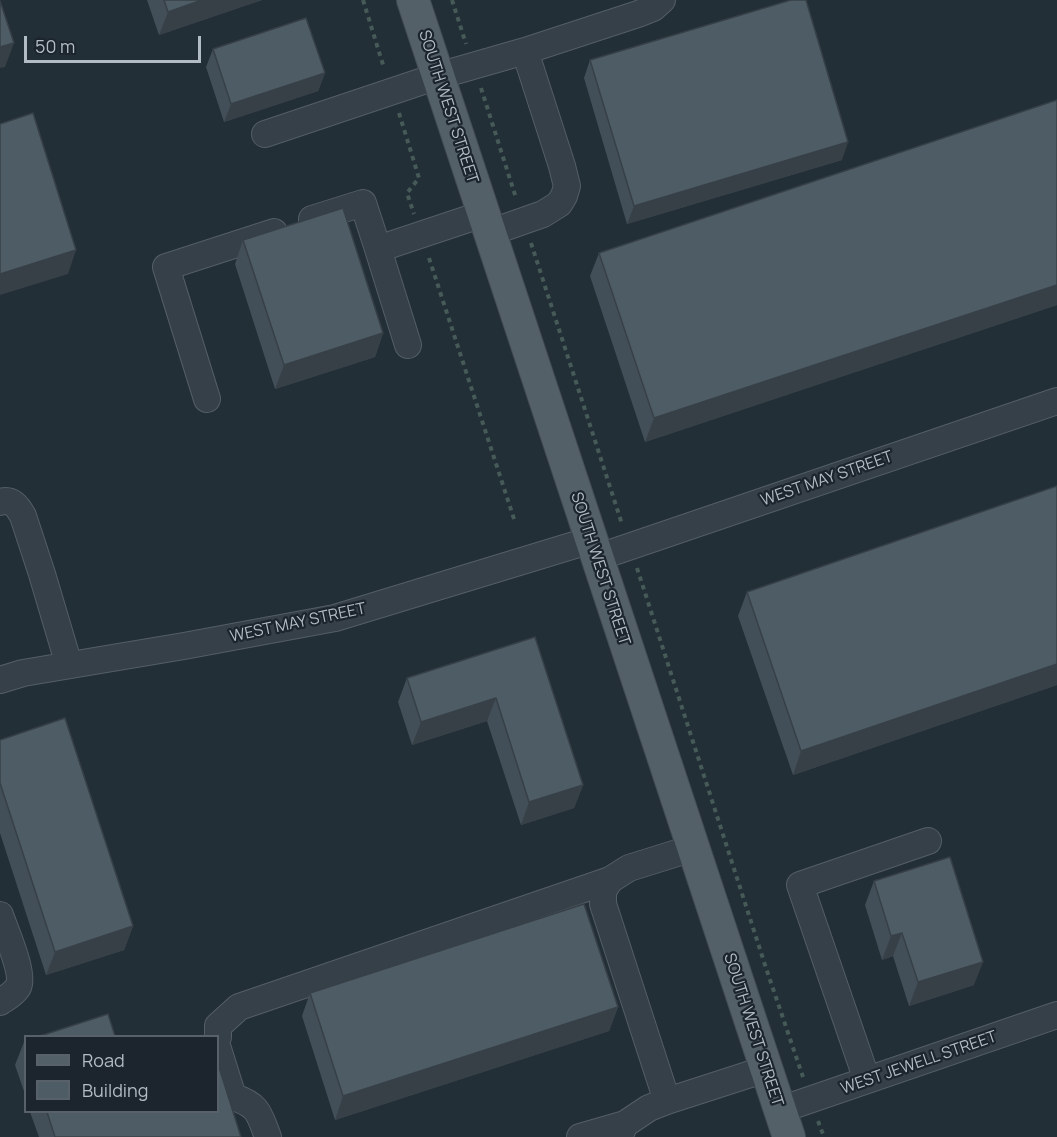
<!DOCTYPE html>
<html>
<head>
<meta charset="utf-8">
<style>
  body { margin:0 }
  #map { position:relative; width:1057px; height:1137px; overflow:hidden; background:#232f37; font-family:Manrope,sans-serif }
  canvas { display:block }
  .legend { position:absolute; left:24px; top:1035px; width:195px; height:78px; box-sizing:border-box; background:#1c252d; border:2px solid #586169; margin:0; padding:8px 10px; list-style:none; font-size:18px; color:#b1bcc4 }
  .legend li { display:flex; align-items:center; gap:12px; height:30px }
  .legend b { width:30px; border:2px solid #586169 }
  .scale { position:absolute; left:24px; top:36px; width:177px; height:27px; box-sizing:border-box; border:3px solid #b1bcc4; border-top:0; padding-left:8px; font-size:18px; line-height:21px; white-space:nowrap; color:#b1bcc4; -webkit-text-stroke:4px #1c252d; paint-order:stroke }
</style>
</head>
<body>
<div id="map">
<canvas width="1057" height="1137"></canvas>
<ul class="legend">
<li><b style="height:8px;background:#546068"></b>Road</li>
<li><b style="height:16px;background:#4e5c66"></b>Building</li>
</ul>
<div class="scale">50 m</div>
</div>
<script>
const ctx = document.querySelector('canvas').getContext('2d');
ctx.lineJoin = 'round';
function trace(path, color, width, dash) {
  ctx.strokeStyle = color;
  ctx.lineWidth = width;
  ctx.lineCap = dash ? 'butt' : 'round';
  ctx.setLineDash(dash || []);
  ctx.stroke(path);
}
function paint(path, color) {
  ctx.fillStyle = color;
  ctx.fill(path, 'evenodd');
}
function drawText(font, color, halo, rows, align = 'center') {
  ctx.font = font + ' Manrope,sans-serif';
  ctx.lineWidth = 4.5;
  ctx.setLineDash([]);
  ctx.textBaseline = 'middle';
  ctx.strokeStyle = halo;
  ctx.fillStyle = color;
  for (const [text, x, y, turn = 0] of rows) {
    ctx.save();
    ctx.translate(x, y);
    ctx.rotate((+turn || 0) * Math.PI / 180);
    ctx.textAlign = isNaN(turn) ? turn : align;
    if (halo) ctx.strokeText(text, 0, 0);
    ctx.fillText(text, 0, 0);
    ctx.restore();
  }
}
const path = new Path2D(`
  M363 0 384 68
  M452 0 466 44
  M481 88 516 198
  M399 113 419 178 407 193 414 214
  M531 243 622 524
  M429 258 515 522
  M637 568 766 968 803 1077
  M818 1121 824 1137`);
const minor = new Path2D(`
  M265 134 438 76 525 51
  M312 219 363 203 378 249 483 214
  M489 233 543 214 559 204 564 196 567 186 562 166 525 51 638 14 653 8 662 0
  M378 249 408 345
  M207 399 166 267 274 232
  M0 502C12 498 18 507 23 516L42 574 69 665
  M596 558 1057 401
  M0 680 23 673 184 646 335 618 591 540
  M610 880 603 891V904L667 1101 766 1069
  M0 915C5 930 25 974 18 987 14 994 6 998 0 1002
  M218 1037V1026L239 1007 610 880 629 868 693 848
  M218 1049 233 1097C259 1105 259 1114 268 1137
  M867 1080 800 885 928 841
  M780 1110 1057 1015
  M580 1137 625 1124
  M619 1137 625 1124 649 1108 667 1101`);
const major = new Path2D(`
  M413 0 789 1137`);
const wall = new Path2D(`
  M147 0H262L159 35Z
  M213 49 325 73 318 91 224 122 206 67Z
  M590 60 842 160 627 224 584 78Z
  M1057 100V305L645 442 590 276 599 253Z
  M243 240 383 333 375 357 275 389 235 264Z
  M1057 486V685L793 775 738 616 747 592Z
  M535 637 583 785 574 808 521 825 487 721 412 745 398 702 407 678Z
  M0 740 133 926 124 950 46 975 0 833Z
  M874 881 974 985 909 1006 893 956 882 960 865 905Z
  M310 993 618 1007 609 1031 335 1120 302 1016Z
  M26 1041V1097L15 1065 24 1042Z
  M30 1112H218L241 1137H39Z`);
const shadedWall = new Path2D(`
  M202 0H262L159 35 168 12Z
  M14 43 5 67 0 68V47Z
  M325 73 318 91 224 122 231 104Z
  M848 142 842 160 627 224 634 206Z
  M76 250 68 274 0 295V274Z
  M1057 285V305L645 442 654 418Z
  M383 333 375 357 275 389 284 365Z
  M1057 664V685L793 775 801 751Z
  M496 698 487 721 412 745 421 722Z
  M583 785 574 808 521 825 529 802Z
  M133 926 124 950 46 975 55 952Z
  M902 933 893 956 882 960 891 936Z
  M983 962 974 985 909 1006 918 982Z
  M618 1007 609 1031 335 1120 343 1096Z`);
const building = new Path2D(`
  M164 0H202L168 12Z
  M791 0H806L848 142 634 206 590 60Z
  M0 1 14 43 0 47Z
  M306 18 325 73 231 104 213 49Z
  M1057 100V285L654 418 599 253Z
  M33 113 76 250 0 274V124Z
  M343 208 383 333 284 365 243 240Z
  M1057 486V664L801 751 747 592Z
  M535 637 583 785 529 802 496 698 421 722 407 678Z
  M65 718 133 926 55 952 0 783V740Z
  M950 857 983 962 918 982 902 933 891 936 874 881Z
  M584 904 618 1007 343 1096 310 993Z
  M108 1014 115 1036H40Z
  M218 1064 241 1137H55L47 1112H218Z`);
const streetNames = [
  ["SOUTH WEST STREET",448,107,72],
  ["WEST MAY STREET",827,479,-19],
  ["SOUTH WEST STREET",600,569,72],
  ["WEST MAY STREET",298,623,-12],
  ["SOUTH WEST STREET",753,1030,72],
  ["WEST JEWELL STREET",919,1063,-19]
];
trace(minor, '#545e66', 28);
trace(major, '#434c54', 34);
trace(path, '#465a58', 4, [4.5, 4.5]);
trace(minor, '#364048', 26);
trace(major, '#546068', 32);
paint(wall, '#434f58');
paint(shadedWall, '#374047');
paint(building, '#4e5c66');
trace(building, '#374047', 1.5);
drawText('16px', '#b1bcc4', '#1c252d', streetNames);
</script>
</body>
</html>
